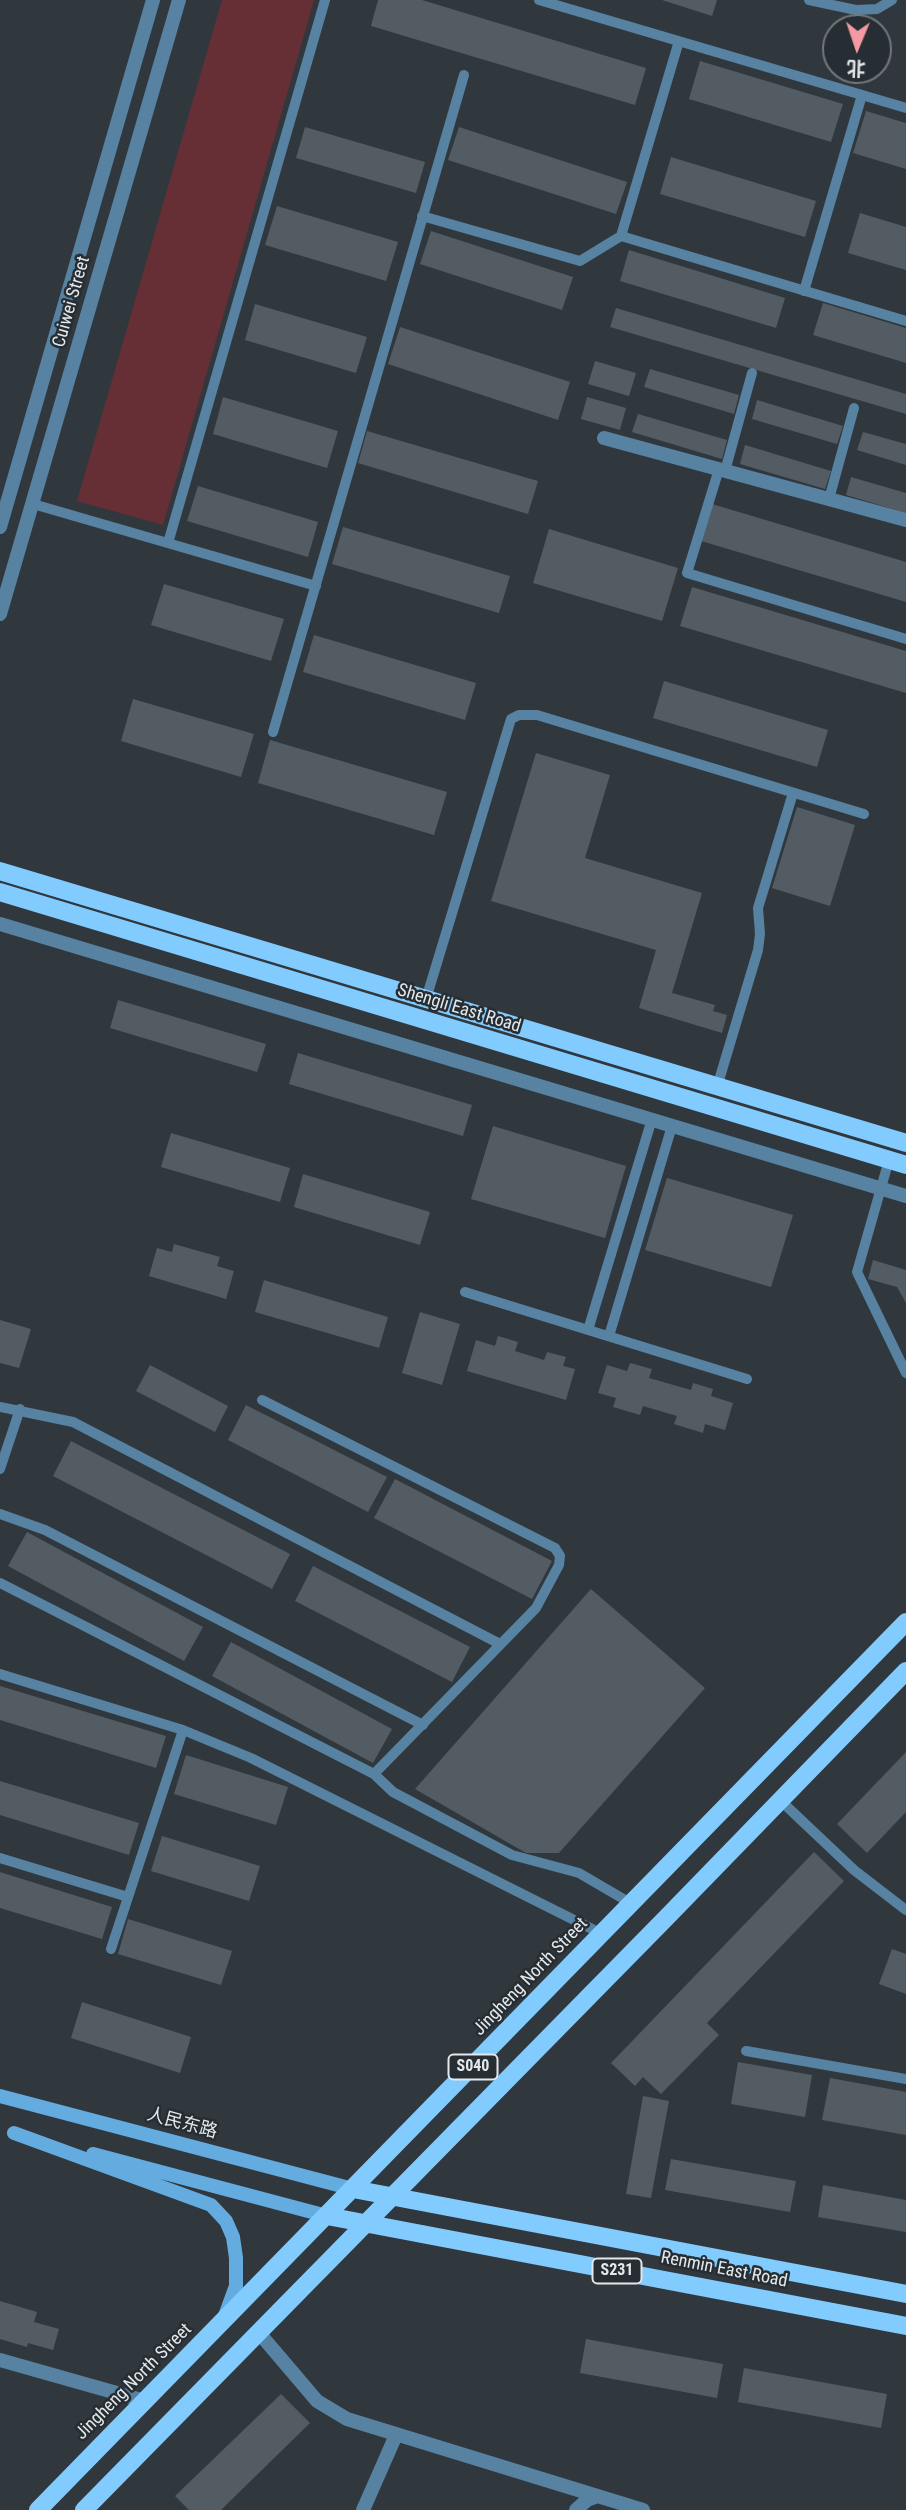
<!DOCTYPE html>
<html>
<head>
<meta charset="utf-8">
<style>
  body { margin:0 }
  #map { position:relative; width:906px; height:2510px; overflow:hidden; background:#30383e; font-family:"Roboto Condensed","Noto Sans SC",sans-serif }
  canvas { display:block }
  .north { position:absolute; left:822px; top:14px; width:70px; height:70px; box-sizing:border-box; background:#262e33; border:2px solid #72787d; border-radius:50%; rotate:182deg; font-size:19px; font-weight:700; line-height:28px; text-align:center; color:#e3e8ec }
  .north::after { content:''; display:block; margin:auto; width:24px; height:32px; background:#f49aa3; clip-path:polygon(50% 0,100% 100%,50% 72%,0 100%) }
</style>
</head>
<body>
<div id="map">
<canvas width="906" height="2510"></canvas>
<div class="north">北</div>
</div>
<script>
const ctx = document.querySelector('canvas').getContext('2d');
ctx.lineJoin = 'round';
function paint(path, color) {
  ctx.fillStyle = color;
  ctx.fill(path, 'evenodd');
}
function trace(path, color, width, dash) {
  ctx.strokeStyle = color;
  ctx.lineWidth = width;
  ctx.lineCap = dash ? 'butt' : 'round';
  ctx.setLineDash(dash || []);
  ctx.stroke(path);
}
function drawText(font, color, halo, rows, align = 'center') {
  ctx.font = font + ' "Roboto Condensed","Noto Sans SC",sans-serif';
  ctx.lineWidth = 5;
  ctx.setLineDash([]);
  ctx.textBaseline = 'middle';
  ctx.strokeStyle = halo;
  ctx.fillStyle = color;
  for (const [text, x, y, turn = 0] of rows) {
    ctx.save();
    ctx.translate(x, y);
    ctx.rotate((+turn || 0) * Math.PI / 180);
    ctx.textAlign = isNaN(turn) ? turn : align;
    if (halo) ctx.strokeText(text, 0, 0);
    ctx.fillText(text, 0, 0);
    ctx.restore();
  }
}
const green = new Path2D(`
  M222 0H314L163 525 77 501Z`);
const building = new Path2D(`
  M378 0H422L646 68 635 105 371 26Z
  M662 0H717L712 16Z
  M700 61 843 104 831 142 689 99Z
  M866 111 906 123V169L853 153Z
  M305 127 425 162 416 193 296 158Z
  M459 127 627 182 616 214 448 160Z
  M671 157 816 201 805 237 660 194Z
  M277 206 398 242 386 281 265 245Z
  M860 213 906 227V270L848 253Z
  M431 231 573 277 562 310 420 264Z
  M629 250 785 298 776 328 620 281Z
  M823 303 906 328V363L813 335Z
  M255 304 367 337 356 373 245 340Z
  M616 308 906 394V414L610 327Z
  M400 327 570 382 558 420 388 364Z
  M595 361 636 373 629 396 588 384Z
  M650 369 739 395 734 414 644 387Z
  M223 397 338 431 327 468 213 434Z
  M587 397 626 408 620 430 581 419Z
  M757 400 843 426 837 444 752 419Z
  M638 414 727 440 722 459 632 432Z
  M367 431 538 481 528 514 358 463Z
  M863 432 906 444V465L857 450Z
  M745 445 831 471 825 489 740 464Z
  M851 477 906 493V513L846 495Z
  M198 486 318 522 308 557 187 521Z
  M712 504 906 562V602L701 541Z
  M343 527 510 576 499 613 332 564Z
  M549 529 678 568 662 621 533 583Z
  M164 584 284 619 271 661 151 625Z
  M692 587 906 651V693L680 626Z
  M314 635 476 683 465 720 303 672Z
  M664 681 828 730 817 767 653 718Z
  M133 699 254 734 241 777 121 741Z
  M270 740 447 792 434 835 258 783Z
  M536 753 610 775 585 858 702 893 672 993 715 1005 713 1011 727 1015 722 1033 639 1008 656 950 491 901Z
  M797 807 855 825 830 906 772 888Z
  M118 1000 266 1044 257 1072 110 1028Z
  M298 1053 472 1105 463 1136 289 1084Z
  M493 1126 626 1166 605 1238 471 1199Z
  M171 1133 290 1168 280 1202 161 1167Z
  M303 1174 430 1212 420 1245 294 1207Z
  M667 1178 793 1215 771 1287 645 1250Z
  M174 1244 220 1257 217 1266 234 1271 226 1299 149 1276 157 1248 172 1252Z
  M873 1260 906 1270V1303L897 1287 868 1279Z
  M264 1280 388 1317 379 1348 255 1312Z
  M420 1312 460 1324 442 1385 402 1373Z
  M0 1320 31 1329 19 1368 0 1363Z
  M498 1336 518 1342 515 1351 544 1360 547 1352 566 1357 563 1366 575 1369 566 1400 467 1371 476 1340 495 1346Z
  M630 1363 652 1369 649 1378 691 1390 693 1383 713 1389 711 1396 733 1403 725 1430 705 1424 703 1433 674 1424 677 1416 643 1406 640 1415 613 1407 616 1398 598 1393 607 1365 627 1371Z
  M150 1365 228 1406 215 1432 136 1391Z
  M246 1405 387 1477 368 1512 228 1440Z
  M71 1441 290 1554 272 1589 53 1476Z
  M395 1479 552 1561 532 1599 374 1518Z
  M27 1532 203 1627 184 1661 8 1566Z
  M313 1566 470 1647 452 1682 295 1601Z
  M591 1589 705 1688 559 1853H526L415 1789Z
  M231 1642 392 1729 373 1763 212 1676Z
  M0 1686 166 1736 156 1768 0 1720Z
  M906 1752V1812L867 1853 837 1824Z
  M186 1755 288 1787 276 1825 174 1794Z
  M0 1781 139 1823 129 1855 0 1815Z
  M162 1836 260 1866 249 1901 151 1871Z
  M814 1852 844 1881 707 2023 719 2035 661 2094 643 2077 635 2086 611 2063Z
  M0 1872 112 1907 102 1939 0 1908Z
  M128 1919 232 1951 221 1985 118 1954Z
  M892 1949 906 1954V1994L879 1984Z
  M82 2002 191 2037 180 2073 71 2038Z
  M738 2062 812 2075 805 2117 731 2104Z
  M830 2078 906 2092V2135L822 2120Z
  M643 2096 669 2101 651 2198 626 2194Z
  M671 2159 796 2181 790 2212 665 2190Z
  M823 2185 906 2200V2232L818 2217Z
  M0 2301 37 2312 34 2322 59 2329 53 2350 28 2343 27 2347 0 2339Z
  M586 2339 723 2364 717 2398 580 2373Z
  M744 2368 887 2394 881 2428 738 2402Z
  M281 2394 310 2423 221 2510H189L175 2496Z`);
const service = new Path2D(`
  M539 0 906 108
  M809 0 856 10 877 9 892 0
  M679 41 621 236 906 321
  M422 216 580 261 621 236
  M804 291 862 95
  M719 469 687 573 906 639
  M725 471 752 373
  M829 499 854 408
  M33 504 316 586
  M168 543 325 0
  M273 732 464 75
  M426 999 511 719 519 715H537L864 814
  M717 1087 758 950 760 934 758 908 793 793
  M889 1160 857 1272 906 1373
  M465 1292 747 1379
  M588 1330 652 1119
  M609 1336 672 1126
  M262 1400 555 1548 560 1556 559 1565 536 1608 374 1774
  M0 1407 73 1422 500 1644
  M0 1469 20 1409
  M0 1514 45 1530 423 1725
  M0 1583 374 1774 393 1792 512 1855 579 1873 632 1904
  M0 1674 183 1730 251 1758 602 1934
  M781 1801 854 1870 906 1910
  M0 1858 128 1897
  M111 1949 183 1730
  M746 2051 906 2079`);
const minor = new Path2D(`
  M604 438 906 520
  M0 924 906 1196
  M260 2334 317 2401 347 2419 643 2510
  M0 2360 145 2401
  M363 2510 396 2435
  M576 2510 587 2500 598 2496`);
const tertiary = new Path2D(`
  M0 527 153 0
  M0 614 179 0`);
const secondary = new Path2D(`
  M0 2096 353 2189
  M14 2133 211 2205 226 2221 233 2237 236 2258V2286L225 2316
  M93 2154 327 2216`);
const primary = new Path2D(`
  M0 871 906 1143
  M0 892 906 1165
  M353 2189 906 2294
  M327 2216 906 2326
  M38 2510 906 1622
  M84 2510 666 1918 906 1671`);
const shields = [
  [473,2067,49],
  [617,2271,49]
];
const shieldNames = [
  ["S040",473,2067],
  ["S231",617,2271]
];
const streetNames = [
  ["Cuiwei Street",72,302,-74],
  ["Shengli East Road",459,1009,17],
  ["Jingheng North Street",531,1977,-46],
  ["人民东路",182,2124,15],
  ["Renmin East Road",724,2270,11],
  ["Jingheng North Street",134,2382,-45]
];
paint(green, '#662f36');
paint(building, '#535c62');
trace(service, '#5782a2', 10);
trace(minor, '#5782a2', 14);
trace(tertiary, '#5782a2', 14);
trace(secondary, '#64acdf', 14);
trace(primary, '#82cbff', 18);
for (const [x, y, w] of shields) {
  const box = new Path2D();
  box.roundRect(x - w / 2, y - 12.5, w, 25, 5);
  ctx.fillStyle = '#262e33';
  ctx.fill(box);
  trace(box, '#e3e8ec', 2);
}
drawText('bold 16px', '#e3e8ec', null, shieldNames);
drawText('18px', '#e3e8ec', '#262e33', streetNames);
</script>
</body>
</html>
